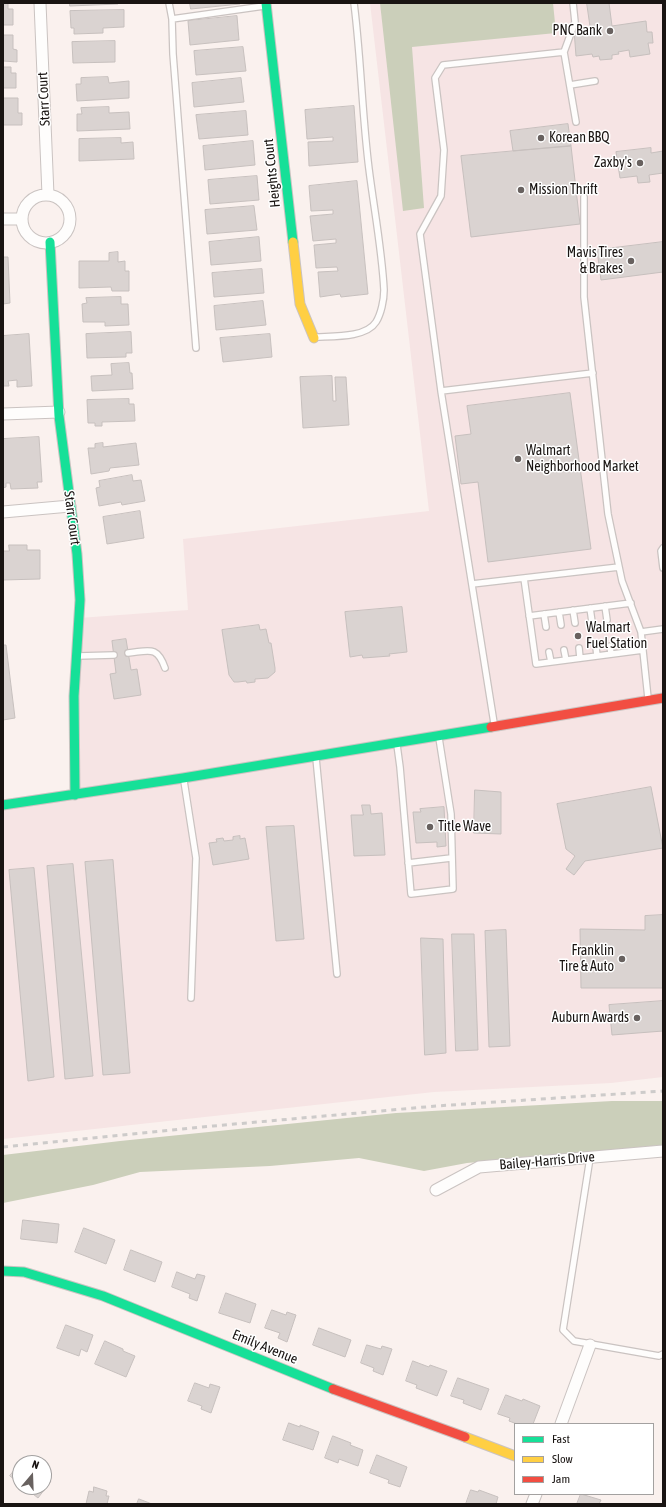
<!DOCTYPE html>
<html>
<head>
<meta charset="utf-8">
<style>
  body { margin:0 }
  #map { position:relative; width:666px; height:1507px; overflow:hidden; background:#faf1ee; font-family:"Asap Condensed",sans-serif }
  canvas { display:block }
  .frame { position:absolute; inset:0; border:4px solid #191412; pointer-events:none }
  .legend { position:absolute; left:514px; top:1423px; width:140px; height:72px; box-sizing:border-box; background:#fff; border:1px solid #a3a1a0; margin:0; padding:5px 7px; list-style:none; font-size:12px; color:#191412 }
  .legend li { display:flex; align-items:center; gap:8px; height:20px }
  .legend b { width:20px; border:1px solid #a3a1a0 }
  .north { position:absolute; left:12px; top:1455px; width:40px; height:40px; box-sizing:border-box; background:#fff; border:1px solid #a3a1a0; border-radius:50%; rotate:19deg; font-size:11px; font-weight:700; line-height:16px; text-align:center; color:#191412 }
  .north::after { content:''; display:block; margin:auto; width:14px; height:18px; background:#68615f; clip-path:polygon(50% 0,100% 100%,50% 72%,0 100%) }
</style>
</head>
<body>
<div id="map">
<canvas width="666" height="1507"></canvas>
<div class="frame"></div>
<ul class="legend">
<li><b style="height:5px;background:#16e098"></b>Fast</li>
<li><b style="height:5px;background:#ffcf43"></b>Slow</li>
<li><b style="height:5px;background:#f24e42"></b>Jam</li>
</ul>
<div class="north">N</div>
</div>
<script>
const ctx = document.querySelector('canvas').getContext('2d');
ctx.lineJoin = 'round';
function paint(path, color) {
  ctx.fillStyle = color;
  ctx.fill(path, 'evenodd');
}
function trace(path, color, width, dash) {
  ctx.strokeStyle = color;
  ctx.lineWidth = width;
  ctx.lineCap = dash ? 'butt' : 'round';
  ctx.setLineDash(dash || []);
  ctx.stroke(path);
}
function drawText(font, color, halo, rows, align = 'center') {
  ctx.font = font + ' "Asap Condensed",sans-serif';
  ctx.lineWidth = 3;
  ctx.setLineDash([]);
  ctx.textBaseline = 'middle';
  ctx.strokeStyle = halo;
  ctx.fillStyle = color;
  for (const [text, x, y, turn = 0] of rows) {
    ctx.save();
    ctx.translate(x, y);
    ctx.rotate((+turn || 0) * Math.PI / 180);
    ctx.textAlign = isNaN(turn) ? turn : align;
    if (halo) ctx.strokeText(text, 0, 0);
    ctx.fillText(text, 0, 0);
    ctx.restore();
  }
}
const commercial = new Path2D(`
  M370 3H663V1077L611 1083 434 1092 3 1139V805L75 795 79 618 188 610 183 539 429 511Z`);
const forest = new Path2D(`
  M380 3H553L556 33 412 47 424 208 403 211Z
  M612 1101H663V1145L467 1163 424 1171 359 1158 270 1166 140 1172 93 1185 3 1203V1155L120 1141 396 1113Z`);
const building = new Path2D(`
  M3 3H8V9H13V25H3Z
  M70 3H118V4L70 6Z
  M190 3H240V4L191 9Z
  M587 3H609L612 26 646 21 647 32H652L653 43H648L650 54 630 57 629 50 618 52 619 54 612 55V59L600 60 599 56 593 57 592 54 576 56 574 30 590 29Z
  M124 10V27L103 28V33L74 34V28H71L70 11Z
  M237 16 239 40 190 45 188 21Z
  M3 35H13V49L17 50V62L3 61Z
  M115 41V62L73 63 72 42Z
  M243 47 246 71 196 75 194 51Z
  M3 67H11V73H16V88H3Z
  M108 77 109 83 129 81V98L77 101 76 84H81V78Z
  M241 78 244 102 194 107 192 83Z
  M3 98H18V113H22V125H3Z
  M354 106 358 162 309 166 308 142 333 141V137L307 139 305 110Z
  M109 107V113L129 112 130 129 77 131V114H82L81 108Z
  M246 111 248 135 199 139 196 115Z
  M568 124 571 146 513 151 510 131Z
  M121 138V143L133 142 134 159 79 161V139Z
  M253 141 255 165 205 170 203 146Z
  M571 146 580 224 471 237 461 156Z
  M651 148V153L663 151V173L649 175 650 182 638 183 637 176 620 178 616 152Z
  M257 176 259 200 210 204 208 180Z
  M357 181 368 294 341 297 340 294 320 297 318 272 338 271 337 267 316 268 314 245 336 243V239L313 241 310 216 333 214V210L311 211 309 186Z
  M254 206 257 230 207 234 205 210Z
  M259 237 261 261 211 265 209 242Z
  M663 242V272L601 280 597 250Z
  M118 252V262L125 261V271H129V291H112L111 287 79 288V261H109V253Z
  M3 257H8L10 303 3 304Z
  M262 269 264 293 214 297 212 273Z
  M121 297V304H128L129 325 105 326V322H83L82 304 87 303 86 298Z
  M263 301 266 325 216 330 214 306Z
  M131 332 132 353H126V357L87 358 86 334Z
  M29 334 32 386 17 387V380L8 381 9 386H3V336Z
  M270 334 272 357 223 362 220 338Z
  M129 363 130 373H132L133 389 92 391 91 376 112 375 111 364Z
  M332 376 333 401H336L335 377H346L349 425 303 428 300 377Z
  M570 393 591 549 488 562 478 482 461 484 455 436 471 434 467 406Z
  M129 399V404H134L135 421 102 422V426H95V423H88L87 400Z
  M39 437 42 482H37L38 488 11 489 10 483H6V487L3 488V439Z
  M103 443V447L136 443 139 465 110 468 109 471 91 474 88 448H95V444Z
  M132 475 133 481 141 480 145 501 122 505 121 502 99 506 96 488 100 487 99 481Z
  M140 511 144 538 107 544 103 517Z
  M9 545H27V550H40V579L3 580V551H9Z
  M402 607 407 652 389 654 390 656 363 658 362 655 350 657 345 612Z
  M259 625 260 630 266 629 269 643H271L275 668V672L268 678 255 679V682L247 683 246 681 238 682H234L229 675 222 630Z
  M126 639 131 670 137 669 141 695 114 699 110 674 116 673 112 641Z
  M3 645H6L15 718 3 720Z
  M651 787 663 848 585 861 574 875 566 869 575 856 566 849 557 804Z
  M475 790 501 792V834L474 833Z
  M362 805H370L371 814 382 813 385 855 354 856 351 815H363Z
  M444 807 446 846 437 847V842L416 843 413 812H421L420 809Z
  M294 826 304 939 276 941 266 827Z
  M240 836V839L245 838 249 859 213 865 209 843 217 842 216 839 223 838 224 841 233 840V837Z
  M113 860 130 1073 103 1075 85 862Z
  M73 864 93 1076 65 1079 47 866Z
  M34 868 54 1077 28 1081 9 870Z
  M663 915V988H581L580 929 645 930V916Z
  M506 930 510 1046 489 1047 485 931Z
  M452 934H474L478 1050 456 1051Z
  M421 938 443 939 446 1053 425 1055Z
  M663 1001V1031L612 1035 609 1005Z
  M23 1220 59 1224 57 1243 21 1239Z
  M84 1228 115 1240 106 1264 75 1252Z
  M131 1250 162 1262 155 1282 124 1270Z
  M177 1272 195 1279 197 1274 205 1276 197 1301 189 1298 190 1294 172 1287Z
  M226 1293 256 1304 250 1323 219 1313Z
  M272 1310 286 1315 287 1312 296 1315 287 1342 278 1338 280 1333 265 1328Z
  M66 1325 93 1335 87 1352 81 1349 79 1356 57 1348Z
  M319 1328 351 1340 345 1357 313 1345Z
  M105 1341 123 1349V1351L135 1356 126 1377 95 1364Z
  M367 1345 381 1349 382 1346 392 1349 383 1375 373 1371 374 1368 361 1363Z
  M413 1361 429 1367 430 1365 447 1371 437 1396 416 1388 417 1385 406 1381Z
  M458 1378 489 1389 481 1410 463 1403 464 1400 451 1396Z
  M195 1383 209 1388 210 1384 220 1387 211 1413 201 1409 202 1406 188 1401Z
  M506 1395 522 1401 523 1399 540 1406 533 1424H517L509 1421 510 1418 498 1414Z
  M289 1423 300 1427V1425L319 1432 313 1450 283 1440Z
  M333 1436 351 1443 350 1445 363 1450 358 1466 339 1459 338 1463 325 1458Z
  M377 1455 407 1467 400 1487 388 1483 389 1480 370 1473Z
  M23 1459 28 1463H20V1484L10 1476Z
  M44 1476 51 1481 38 1498 24 1487H44Z
  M94 1487 107 1491 106 1496H109L107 1504H86L89 1491 93 1492Z
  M471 1490 478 1492 479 1490 498 1497 496 1504H466Z
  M581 1494 601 1500 599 1504H577Z
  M139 1499 152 1504H137Z`);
const lane = new Path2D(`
  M169 3 172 19 264 6
  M573 3 575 22 564 52 576 122
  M172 19 173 54 196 348
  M570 85 595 81
  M584 197V297L608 514 622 581 641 632 648 698
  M316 337C332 336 366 338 376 322 381 314 384 300 384 290 382 250 374 209 369 169 362 114 361 58 354 3
  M441 391 593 373
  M663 548 661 551 663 568
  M524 578 536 664 643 650
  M472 584 619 567
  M605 606 607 620
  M590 608 592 622
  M573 610 575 623
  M559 612 561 625
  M544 614 546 627
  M529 616 631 603
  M641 632 663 629
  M610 646 611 654
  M596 647 597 656
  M579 648 580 658
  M564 650 566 660
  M549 652 551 662
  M128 653C149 651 157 645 165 668
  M78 656 114 655
  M494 723 441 391 420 234 441 196 444 150 435 78 443 65 564 52
  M397 745 400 767 411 894 453 889 451 814 439 738
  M316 758 337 974
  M184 781 196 858 191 998
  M408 863 451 858
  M590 1158 563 1330 574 1341 659 1356 663 1354`);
const street = new Path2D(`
  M40 3 48 195
  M22 219a24 24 0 1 1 48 0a24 24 0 1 1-48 0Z
  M3 219H22
  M3 414 59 412
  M3 512 70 506
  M436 1190 479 1167 663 1151
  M561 1424 590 1345
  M532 1504 536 1494`);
const fast = new Path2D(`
  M266 3 293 242
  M50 242 59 416 77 554 80 600 74 696 75 795
  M3 805 183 778 491 727
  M3 1271 24 1272 103 1296 333 1389`);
const slow = new Path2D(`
  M293 242 300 304 314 338
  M465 1437 515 1456`);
const jam = new Path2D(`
  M491 727 663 698
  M333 1389 465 1437`);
const rail = new Path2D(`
  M3 1147 213 1126 436 1106 663 1091`);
const markers = [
  [610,31,4,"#68615f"],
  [541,138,4,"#68615f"],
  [640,163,4,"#68615f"],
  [521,190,4,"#68615f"],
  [631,261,4,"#68615f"],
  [518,459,4,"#68615f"],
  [578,636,4,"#68615f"],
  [430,827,4,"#68615f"],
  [622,959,4,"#68615f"],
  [637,1018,4,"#68615f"]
];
const poiNames = [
  ["PNC Bank",602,31],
  ["Korean BBQ",549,138,"left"],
  ["Zaxby's",632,163],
  ["Mission Thrift",529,190,"left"],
  ["Mavis Tires",623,253],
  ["& Brakes",623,269],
  ["Walmart",526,451,"left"],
  ["Neighborhood Market",526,467,"left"],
  ["Walmart",586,628,"left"],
  ["Fuel Station",586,644,"left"],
  ["Title Wave",438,827,"left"],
  ["Franklin",614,951],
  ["Tire & Auto",614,967],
  ["Auburn Awards",629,1018]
];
const streetNames = [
  ["Starr Court",44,99,-93],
  ["Heights Court",272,173,-96],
  ["Starr Court",72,518,83],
  ["Bailey-Harris Drive",547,1161,-5],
  ["Emily Avenue",265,1347,22]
];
paint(commercial, '#f6e4e4');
paint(forest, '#cbcfba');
paint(building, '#dad3d1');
trace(building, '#c7c0be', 1);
trace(lane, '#cac3c1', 8);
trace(street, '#cac3c1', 13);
trace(fast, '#cac3c1', 11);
trace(slow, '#cac3c1', 11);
trace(jam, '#cac3c1', 11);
trace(lane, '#fefdfc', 5.5);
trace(street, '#fefdfc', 11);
trace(fast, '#16e098', 9);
trace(slow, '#ffcf43', 9);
trace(jam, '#f24e42', 9);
trace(rail, '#cdcbca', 3, [5, 5]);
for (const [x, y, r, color] of markers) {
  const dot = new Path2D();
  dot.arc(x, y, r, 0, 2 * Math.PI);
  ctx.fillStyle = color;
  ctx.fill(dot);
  trace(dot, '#fff', 1.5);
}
drawText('14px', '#191412', '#fff', poiNames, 'right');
drawText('14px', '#191412', '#fff', streetNames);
</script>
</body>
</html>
